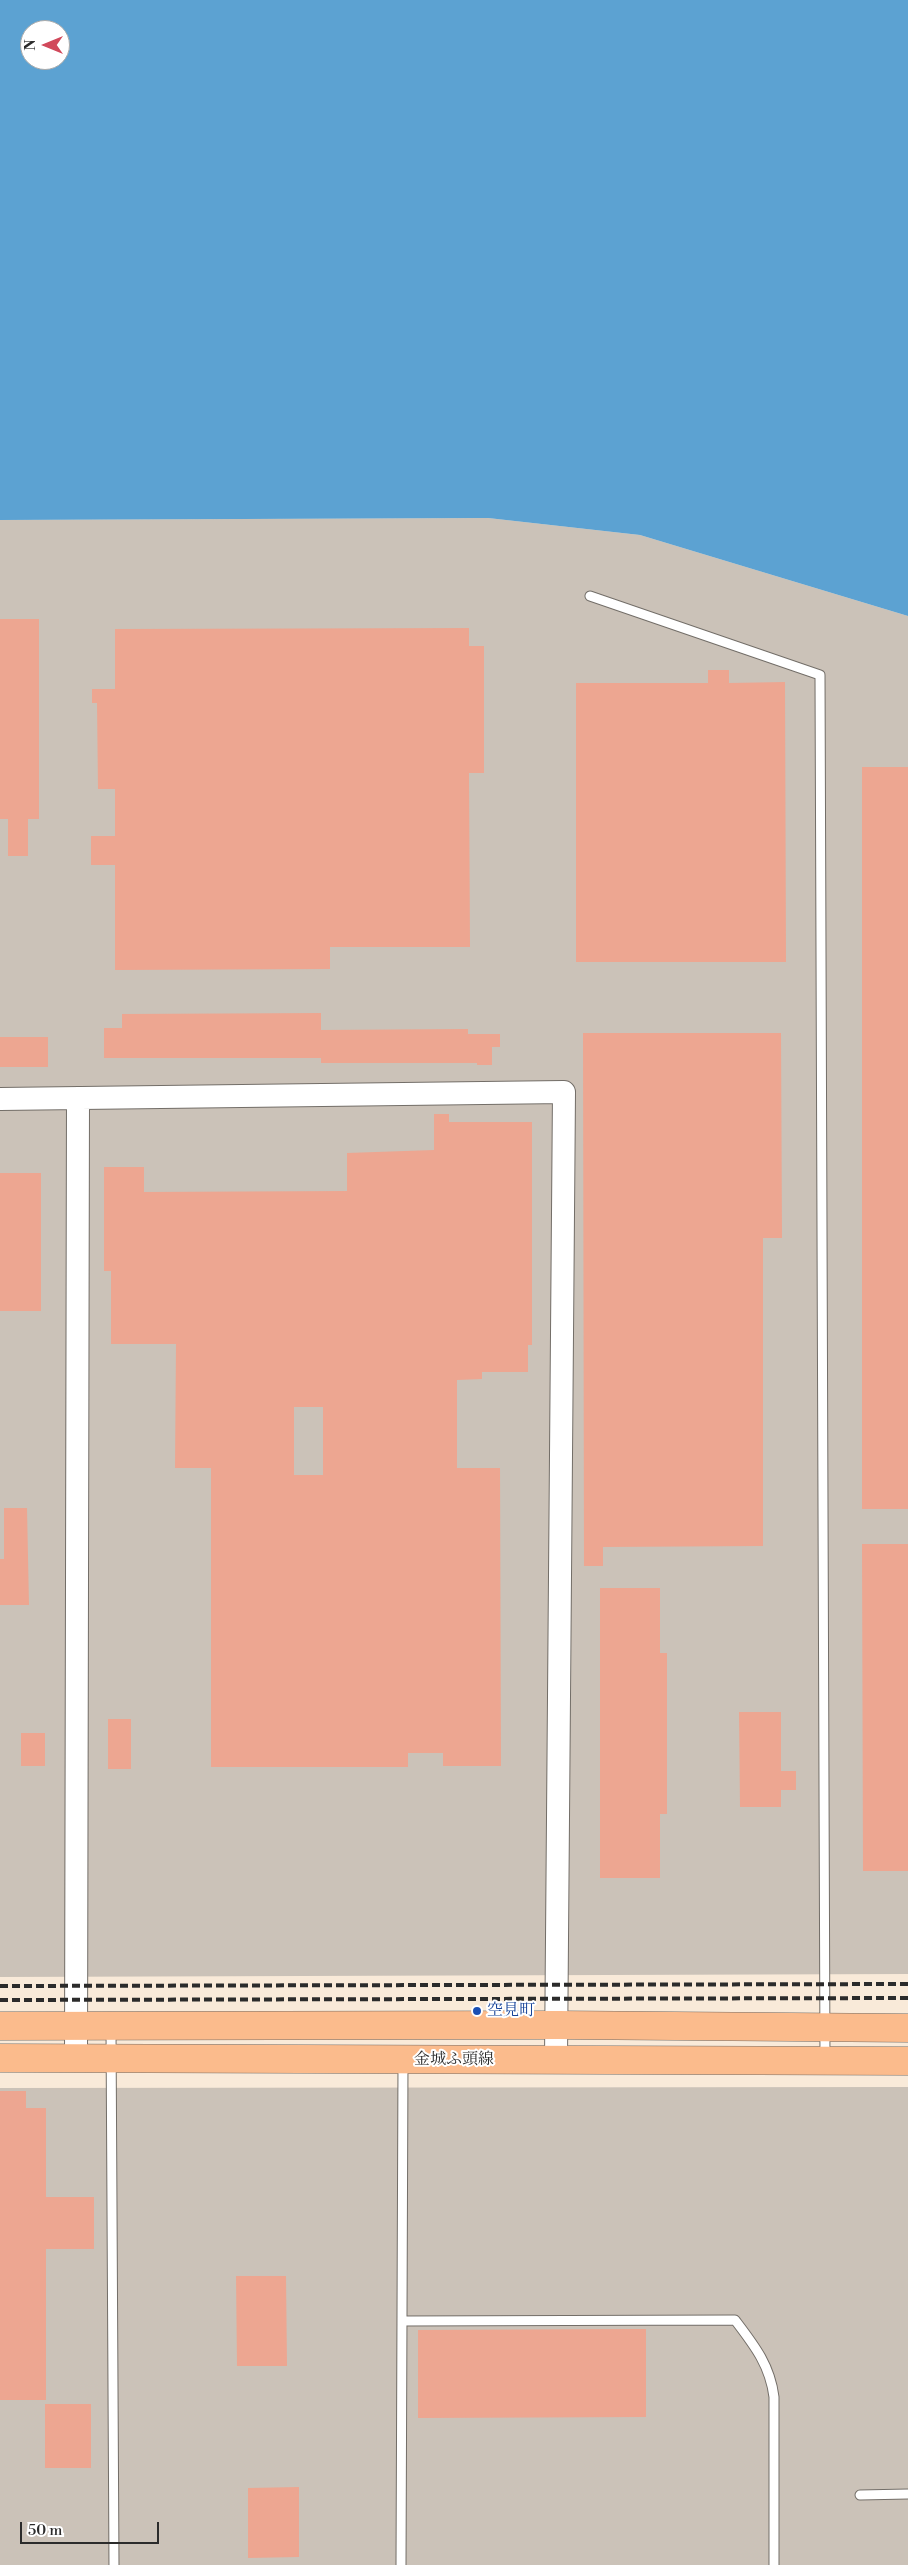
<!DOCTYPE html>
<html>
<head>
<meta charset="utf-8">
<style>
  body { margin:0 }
  #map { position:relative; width:908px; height:2565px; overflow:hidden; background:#f9ead9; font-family:"Libre Bodoni",serif }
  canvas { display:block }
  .north { position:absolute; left:20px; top:20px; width:50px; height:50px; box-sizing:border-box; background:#fff; border:1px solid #aaa; border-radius:50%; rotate:270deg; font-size:14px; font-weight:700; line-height:20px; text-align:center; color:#2b2b2b }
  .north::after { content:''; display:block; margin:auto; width:18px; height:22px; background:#d1495b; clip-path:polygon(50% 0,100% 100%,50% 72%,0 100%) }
  .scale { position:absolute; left:20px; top:2522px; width:139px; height:22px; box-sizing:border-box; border:2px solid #2b2b2b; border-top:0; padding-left:6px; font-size:15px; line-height:18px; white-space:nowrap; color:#2b2b2b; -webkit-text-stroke:4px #fff; paint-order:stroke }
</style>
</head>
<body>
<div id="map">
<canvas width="908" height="2565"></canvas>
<div class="north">N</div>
<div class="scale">50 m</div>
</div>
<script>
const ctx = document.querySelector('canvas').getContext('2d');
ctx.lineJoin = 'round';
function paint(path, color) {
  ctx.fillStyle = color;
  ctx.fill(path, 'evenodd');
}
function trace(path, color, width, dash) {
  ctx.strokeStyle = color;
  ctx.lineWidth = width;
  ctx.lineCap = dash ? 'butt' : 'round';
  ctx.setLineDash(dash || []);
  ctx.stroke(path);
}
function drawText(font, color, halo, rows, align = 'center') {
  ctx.font = font + ' "Libre Bodoni","Noto Serif JP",serif';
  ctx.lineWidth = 4;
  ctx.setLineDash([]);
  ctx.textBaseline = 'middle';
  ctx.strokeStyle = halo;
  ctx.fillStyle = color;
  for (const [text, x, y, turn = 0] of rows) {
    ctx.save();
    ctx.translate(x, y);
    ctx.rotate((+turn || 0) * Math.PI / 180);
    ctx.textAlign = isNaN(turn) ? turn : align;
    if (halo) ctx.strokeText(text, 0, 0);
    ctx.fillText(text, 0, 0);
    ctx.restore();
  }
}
const industrial = new Path2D(`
  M488 518 640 535 908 616V1974L0 1977V520Z
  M908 2087V2565H0V2088Z`);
const water = new Path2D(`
  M0 0H908V616L640 535 488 518 0 520ZM30 30H60V60H30Z`);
const building = new Path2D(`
  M0 619H39V819H28V856H8V819H0Z
  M469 628V646H484V773H469L470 947H330V969L115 970V865H91V836H115V789H98L97 703H92V689H115V629Z
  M708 670H729V683L785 682 786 962H576V683H708Z
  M862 767H908V1509H862Z
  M321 1013V1030L468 1029V1034H500V1047H492V1065H477V1063H321V1058H104V1028H122V1014Z
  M583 1033H781L782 1238H763V1546L603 1547V1566H584Z
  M0 1037H48V1067H0Z
  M434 1114H449V1122H532V1345H528V1372H482V1379L457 1380V1468H500L501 1766H443V1753H408V1767H211V1468H175L176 1344H111V1271H104V1167H144V1192L347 1191V1153L434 1150ZM294 1407H323V1475H294Z
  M0 1173H41V1311H0Z
  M4 1508H27L29 1605H0V1559H4Z
  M862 1544H908V1871H863Z
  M600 1588H660V1653H667V1814H660V1878H600Z
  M739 1712H781V1771H796V1790H781V1807H740Z
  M108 1719H131V1769H108Z
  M21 1733H45V1766H21Z
  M0 2091H26V2108H46V2197H94V2249H46V2400H0Z
  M236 2276H286L287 2366H237Z
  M646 2329V2417L418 2418V2330Z
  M45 2404H91V2468H45Z
  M299 2487V2557L248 2558V2488Z`);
const service = new Path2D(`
  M590 596 820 675 825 2059
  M111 2029 114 2565
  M402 2321 735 2320C754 2345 770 2365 774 2397V2565
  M860 2495 908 2494
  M401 2565 403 2063`);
const tertiary = new Path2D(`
  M0 1099 564 1092 556 2059
  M76 2056 78 1098`);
const primary = new Path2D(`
  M0 2026 558 2025 908 2028
  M0 2058 908 2061`);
const rail = new Path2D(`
  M0 1986 908 1984
  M0 2000 908 1998`);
const markers = [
  [477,2011,5,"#1a4fb4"]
];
const transitNames = [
  ["空見町",487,2011]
];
const streetNames = [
  ["金城ふ頭線",454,2060]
];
paint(industrial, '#cbc2b8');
paint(water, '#5ca2d2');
paint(building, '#eda691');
trace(service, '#736e68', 11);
trace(tertiary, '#736e68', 24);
trace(primary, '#736e68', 29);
trace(service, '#fff', 9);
trace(tertiary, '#fff', 22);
trace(primary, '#fbbb8c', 28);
trace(rail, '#2b2b2b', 4, [8, 4]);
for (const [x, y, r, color] of markers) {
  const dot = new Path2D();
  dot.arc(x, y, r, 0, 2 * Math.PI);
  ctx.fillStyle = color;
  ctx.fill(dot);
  trace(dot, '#fff', 2);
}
drawText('16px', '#164399', '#fff', transitNames, 'left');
drawText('16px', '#2b2b2b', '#fff', streetNames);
</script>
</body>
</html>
